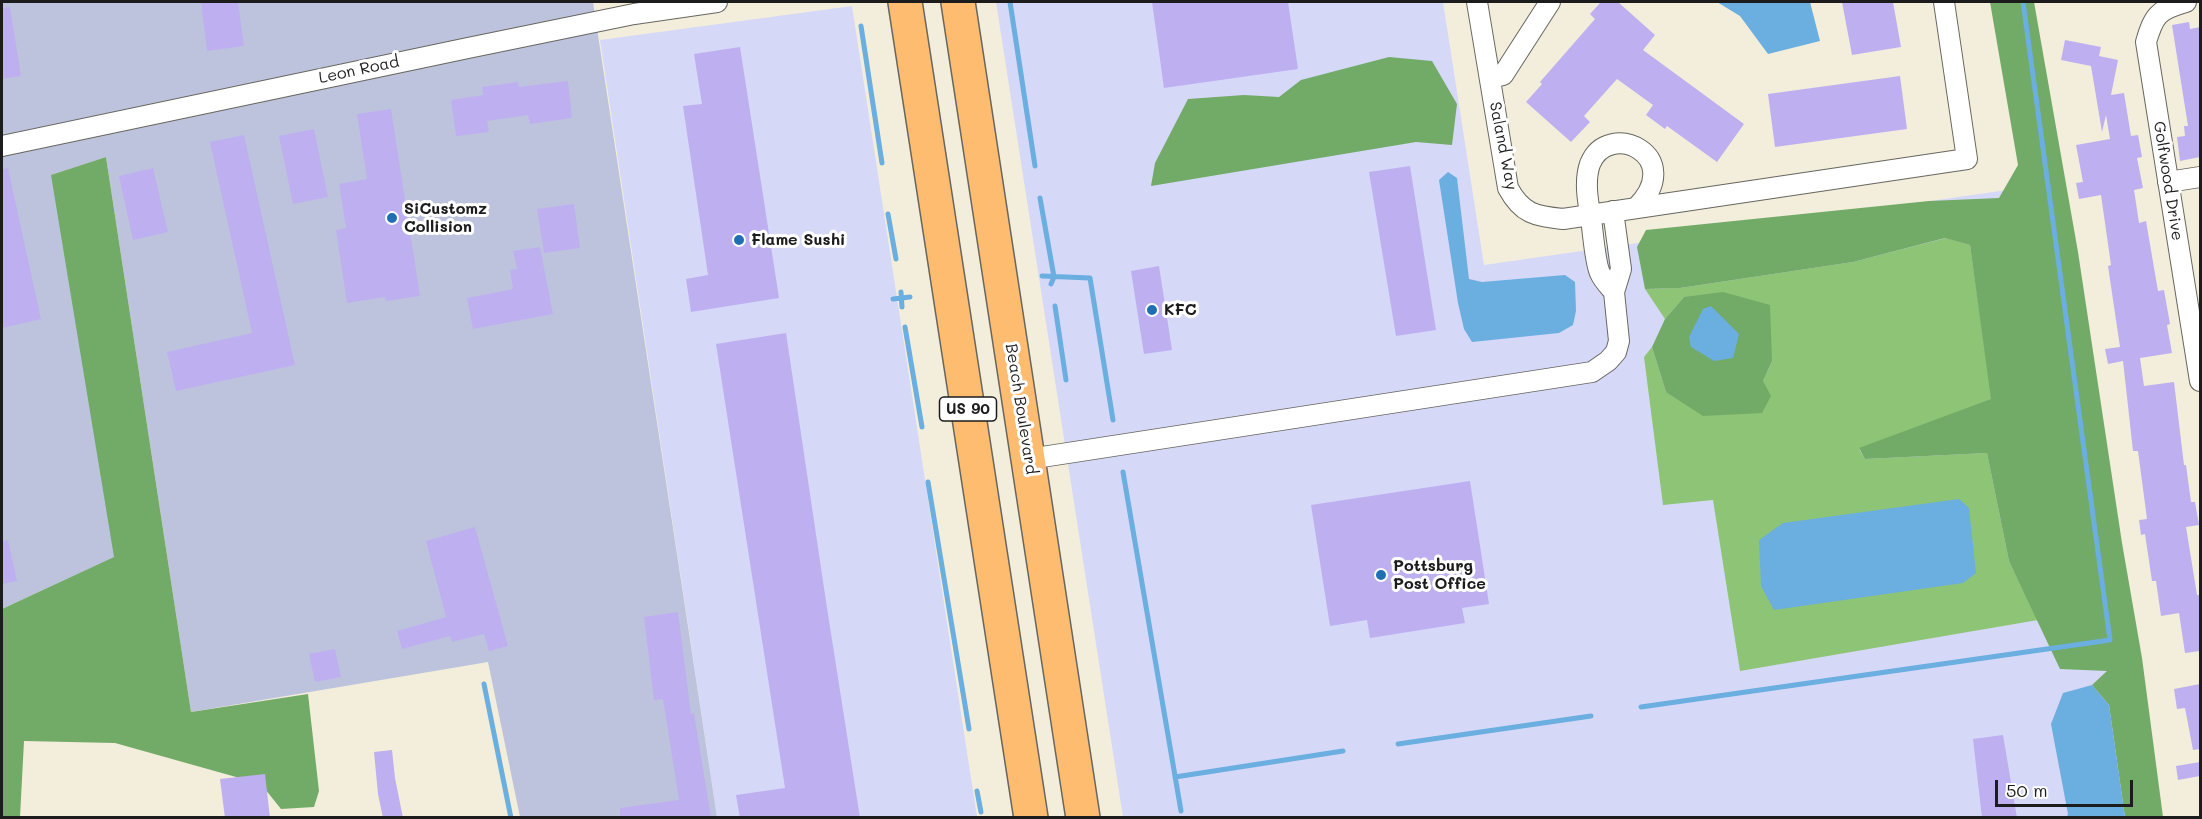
<!DOCTYPE html>
<html>
<head>
<meta charset="utf-8">
<style>
  body { margin:0 }
  #map { position:relative; width:2202px; height:819px; overflow:hidden; background:#f3eedb; font-family:Mali,sans-serif }
  canvas { display:block }
  .frame { position:absolute; inset:0; border:3px solid #1c1c1c; pointer-events:none }
  .scale { position:absolute; left:1995px; top:780px; width:138px; height:27px; box-sizing:border-box; border:3px solid #1c1c1c; border-top:0; padding-left:8px; font-size:18px; line-height:21px; white-space:nowrap; color:#1c1c1c; -webkit-text-stroke:4px #fff; paint-order:stroke }
</style>
</head>
<body>
<div id="map">
<canvas width="2202" height="819"></canvas>
<div class="frame"></div>
<div class="scale">50 m</div>
</div>
<script>
const ctx = document.querySelector('canvas').getContext('2d');
ctx.lineJoin = 'round';
function paint(path, color) {
  ctx.fillStyle = color;
  ctx.fill(path, 'evenodd');
}
function trace(path, color, width, dash) {
  ctx.strokeStyle = color;
  ctx.lineWidth = width;
  ctx.lineCap = dash ? 'butt' : 'round';
  ctx.setLineDash(dash || []);
  ctx.stroke(path);
}
function drawText(font, color, halo, rows, align = 'center') {
  ctx.font = font + ' Mali,sans-serif';
  ctx.lineWidth = 6;
  ctx.setLineDash([]);
  ctx.textBaseline = 'middle';
  ctx.strokeStyle = halo;
  ctx.fillStyle = color;
  for (const [text, x, y, turn = 0] of rows) {
    ctx.save();
    ctx.translate(x, y);
    ctx.rotate((+turn || 0) * Math.PI / 180);
    ctx.textAlign = isNaN(turn) ? turn : align;
    if (halo) ctx.strokeText(text, 0, 0);
    ctx.fillText(text, 0, 0);
    ctx.restore();
  }
}
const built = new Path2D(`
  M996 2H1443L1484 265 2056 183 2146 817H1123Z
  M852 6 977 817H717L600 40Z`);
const industrial = new Path2D(`
  M2 2H593L717 817H520L488 662 191 712 106 157 52 175 115 557 2 609Z`);
const green = new Path2D(`
  M1946 238 1970 245 1992 399 1859 449 1865 459 1987 453 2009 561 2038 620 1740 671 1713 500 1663 505 1644 357 1652 347 1666 392 1763 381 1772 361 1684 297 1665 319 1645 289 1680 288 1853 262Z`);
const forest = new Path2D(`
  M1990 2H2034L2078 252 2122 543 2142 658 2163 817H2125L2109 705 2092 685 2107 671 2060 669 2009 561 1987 453 1865 459 1859 448 1991 399 1970 245 1945 238 1853 262 1680 288 1645 289 1637 247 1646 230 1929 201 1999 198 2018 165Z
  M1389 57 1432 61 1457 104 1452 145 1416 142 1151 186 1155 163 1188 99 1244 95 1279 97 1301 80Z
  M106 157 191 712 308 694 319 791 314 807 281 809 261 784 115 743 24 741 20 817H2V609L114 557 51 175Z
  M1723 292 1770 305 1772 361 1763 381 1771 396 1762 413 1703 416 1666 392 1652 347 1665 319 1684 297Z`);
const water = new Path2D(`
  M1717 2H1810L1820 41 1768 54 1740 16Z
  M1448 172 1457 178 1469 279 1482 282 1565 275 1575 282 1576 311 1573 325 1559 333 1472 342 1464 329 1458 303 1439 180Z
  M1711 306 1739 334 1733 358 1714 361 1691 347 1689 337 1703 309Z
  M1959 499 1969 508 1976 573 1963 583 1774 610 1761 586 1759 540 1783 523Z
  M2092 685 2109 705 2125 817H2067L2068 814 2051 724 2063 693Z`);
const stream = new Path2D(`
  M1010 2 1035 166
  M861 26 882 163
  M1040 198 1054 277 1051 284
  M888 214 896 259
  M1042 276 1090 278 1113 420
  M901 292 902 307
  M893 299 910 297
  M1055 306 1066 380
  M905 327 922 427
  M1123 472 1181 811
  M928 482 969 729
  M484 684 511 818
  M1641 707 2110 640 2023 2
  M1398 744 1591 716
  M1175 777 1343 751
  M977 791 981 812`);
const building = new Path2D(`
  M201 2H238L244 46 207 51Z
  M1152 2H1288L1298 69 1164 88Z
  M1601 2H1618L1655 35 1643 50 1744 124 1717 162 1667 126 1665 129 1646 115 1653 105 1617 79 1584 116 1590 122 1571 142 1526 102 1542 84 1540 82 1595 19 1590 14Z
  M1842 2H1893L1901 47 1852 55Z
  M10 7 21 76 2 79V8Z
  M2189 22 2190 29 2200 27V157L2180 161 2177 137 2185 136 2184 126H2188L2172 25Z
  M2065 40 2101 47 2099 56 2118 60 2111 95 2124 93 2131 136 2138 135 2142 157 2137 158 2143 188 2134 190 2139 223 2146 221 2158 291 2164 290 2170 324 2167 325 2172 353 2140 358 2144 386 2174 382 2184 465H2186L2191 502H2195L2199 525 2186 527 2197 595H2200V651L2185 653 2179 613 2161 616 2156 581H2152L2145 534 2141 535 2139 520 2147 519 2138 451H2133L2123 361 2108 364 2105 349 2120 347 2108 266 2111 265 2101 195 2079 199 2076 183 2083 182 2076 145 2110 139 2106 115 2102 132 2091 66 2061 60Z
  M740 47 779 298 691 312 686 279 708 275 683 106 702 104 694 54Z
  M1900 76 1907 129 1775 147 1768 94Z
  M568 81 572 118 530 124 528 115 487 121 489 132 456 136 451 100 483 95 482 87 518 82 519 87Z
  M391 109 420 296 386 301 385 297 347 303 336 230 346 228 339 184 367 179 357 114Z
  M314 129 328 197 293 204 279 136Z
  M244 135 295 365 176 391 167 352 252 333 210 142Z
  M1410 166 1436 330 1396 336 1369 172Z
  M8 168 41 319 2 328V169Z
  M153 168 168 232 133 240 119 176Z
  M574 204 580 248 544 253 537 209Z
  M540 247 553 314 473 329 467 298 513 289 510 270 517 269 513 251Z
  M1159 266 1172 350 1144 354 1131 271Z
  M786 333 827 608 860 818H740L736 795 785 788 716 344Z
  M1470 481 1489 604 1462 608 1465 623 1370 638 1367 620 1330 626 1311 505Z
  M475 527 508 646 489 651 484 634 452 642 450 636 402 649 397 631 446 617 426 541Z
  M8 540 17 581 2 584V541Z
  M678 612 691 714 694 713 711 818H620V808L679 800 663 699 654 700 644 617Z
  M335 649 341 677 315 682 309 654Z
  M2200 684V749L2193 750 2185 708 2177 709 2174 689Z
  M2003 735 2017 818H1982L1973 739Z
  M392 750 395 778 403 818H383L378 794 374 752Z
  M2200 762V776L2178 780 2176 766Z
  M265 774 270 818H225L220 779Z`);
const minor = new Path2D(`
  M1477 2 1508 188C1522 214 1535 216 1563 219L1967 159 1944 2
  M2186 2C2158 10 2154 15 2146 42L2200 381
  M1490 78 1503 75 1550 2
  M2 146 468 48 634 14 717 2
  M2168 182 2200 177
  M1614 292C1609 286 1603 280 1600 273 1595 263 1593 232 1591 219 1588 202 1584 181 1590 164 1608 118 1688 156 1636 208
  M1029 459 1592 372 1608 361 1616 352 1619 341 1614 292 1621 269 1613 211`);
const trunk = new Path2D(`
  M905 2 1031 818
  M958 2 1083 818`);
const markers = [
  [392,218,6,"#1f6fb2"],
  [739,240,6,"#1f6fb2"],
  [1152,310,6,"#1f6fb2"],
  [1381,575,6,"#1f6fb2"]
];
const shields = [
  [968,409,57]
];
const shieldNames = [
  ["US 90",968,409]
];
const streetNames = [
  ["Leon Road",359,70,-12],
  ["Saland Way",1503,146,79],
  ["Golfwood Drive",2168,181,81],
  ["Beach Boulevard",1021,409,81]
];
const poiNames = [
  ["SiCustomz",404,209],
  ["Collision",404,227],
  ["Flame Sushi",751,240],
  ["KFC",1164,310],
  ["Pottsburg",1393,566],
  ["Post Office",1393,584]
];
paint(built, '#d6d8f8');
paint(industrial, '#bec3dd');
paint(green, '#8dc476');
paint(forest, '#72aa67');
paint(water, '#6baee0');
trace(stream, '#6baee0', 5);
paint(building, '#beaff0');
trace(minor, '#67665f', 22);
trace(trunk, '#67665f', 36);
trace(minor, '#fff', 20);
trace(trunk, '#fdbc70', 33);
for (const [x, y, r, color] of markers) {
  const dot = new Path2D();
  dot.arc(x, y, r, 0, 2 * Math.PI);
  ctx.fillStyle = color;
  ctx.fill(dot);
  trace(dot, '#fff', 2);
}
for (const [x, y, w] of shields) {
  const box = new Path2D();
  box.roundRect(x - w / 2, y - 12, w, 24, 4.5);
  ctx.fillStyle = '#fff';
  ctx.fill(box);
  trace(box, '#1c1c1c', 1.5);
}
drawText('bold 15px', '#1c1c1c', null, shieldNames);
drawText('16px', '#1c1c1c', '#fff', streetNames);
drawText('bold 16px', '#1c1c1c', '#fff', poiNames, 'left');
</script>
</body>
</html>
